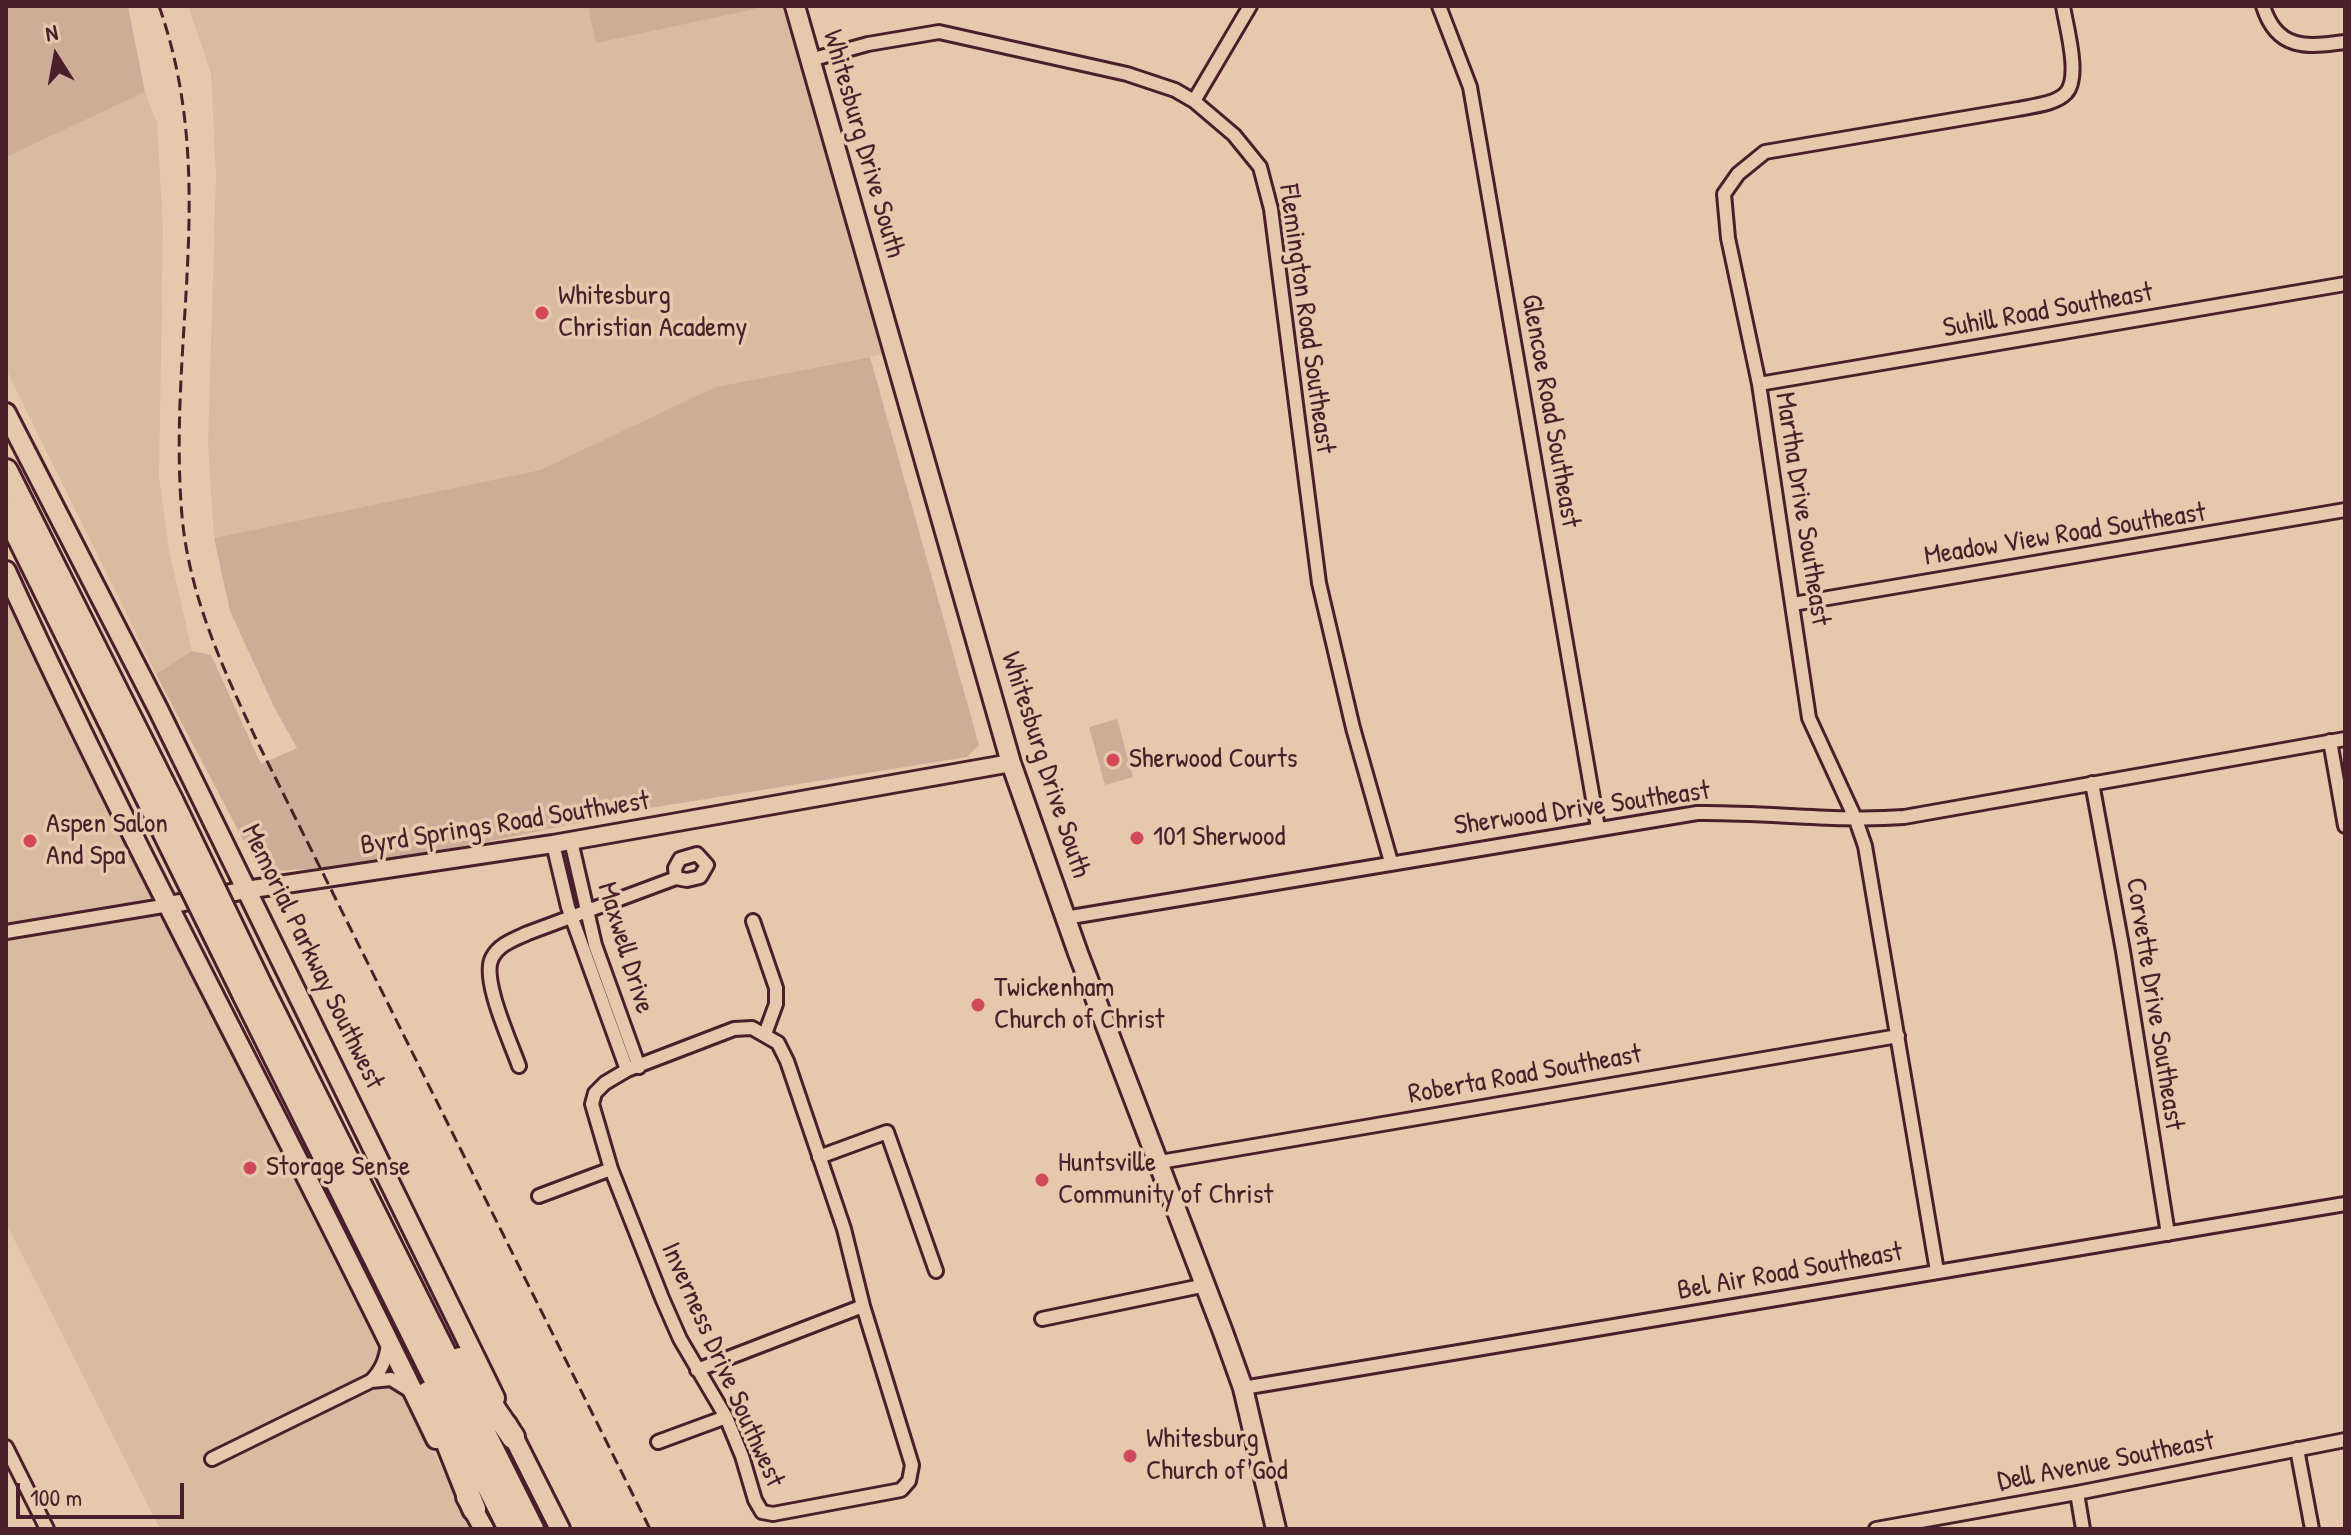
<!DOCTYPE html>
<html>
<head>
<meta charset="utf-8">
<style>
  body { margin:0 }
  #map { position:relative; width:2351px; height:1535px; overflow:hidden; background:#e6c9ad; font-family:"Patrick Hand",sans-serif }
  canvas { display:block }
  .frame { position:absolute; inset:0; border:8px solid #4a1f2b; pointer-events:none }
  .north { position:absolute; left:16px; top:16px; width:80px; height:80px; -webkit-text-stroke:6px #e6c9ad; paint-order:stroke; rotate:349deg; font-size:22px; font-weight:700; line-height:32px; text-align:center; color:#4a1f2b }
  .north::after { content:''; display:block; margin:auto; width:28px; height:36px; background:#4a1f2b; clip-path:polygon(50% 0,100% 100%,50% 72%,0 100%) }
  .scale { position:absolute; left:16px; top:1483px; width:168px; height:36px; box-sizing:border-box; border:4px solid #4a1f2b; border-top:0; padding-left:10px; font-size:24px; line-height:28px; white-space:nowrap; color:#4a1f2b; -webkit-text-stroke:6px #e6c9ad; paint-order:stroke }
</style>
</head>
<body>
<div id="map">
<canvas width="2351" height="1535"></canvas>
<div class="frame"></div>
<div class="north">N</div>
<div class="scale">100 m</div>
</div>
<script>
const ctx = document.querySelector('canvas').getContext('2d');
ctx.lineJoin = 'round';
function paint(path, color) {
  ctx.fillStyle = color;
  ctx.fill(path, 'evenodd');
}
function trace(path, color, width, dash) {
  ctx.strokeStyle = color;
  ctx.lineWidth = width;
  ctx.lineCap = dash ? 'butt' : 'round';
  ctx.setLineDash(dash || []);
  ctx.stroke(path);
}
function drawText(font, color, halo, rows, align = 'center') {
  ctx.font = font + ' "Patrick Hand",sans-serif';
  ctx.lineWidth = 7;
  ctx.setLineDash([]);
  ctx.textBaseline = 'middle';
  ctx.strokeStyle = halo;
  ctx.fillStyle = color;
  for (const [text, x, y, turn = 0] of rows) {
    ctx.save();
    ctx.translate(x, y);
    ctx.rotate((+turn || 0) * Math.PI / 180);
    ctx.textAlign = isNaN(turn) ? turn : align;
    if (halo) ctx.strokeText(text, 0, 0);
    ctx.fillText(text, 0, 0);
    ctx.restore();
  }
}
const built = new Path2D(`
  M188 6H786L884 354 715 387 540 470 214 538 208 445 216 175 211 73Z
  M145 92 157 123 163 228 159 477 169 550 192 651 156 674 6 369V157Z
  M6 591 472 1529H160L6 1223Z`);
const green = new Path2D(`
  M6 6H128L145 92 6 157Z
  M588 6H754L755 9 596 43Z
  M870 357 979 745 967 757 650 808 481 843 336 867 260 872 156 674 192 651 211 655 261 764 297 748 275 709 230 611 214 538 540 470 715 387Z
  M1117 719 1133 777 1105 785 1089 727Z`);
const minor = new Path2D(`
  M1439 6 1470 87 1598 828
  M2263 6C2277 51 2307 47 2345 42
  M810 60 868 44 939 32 1127 74 1175 90 1194 101 1234 135 1260 167 1271 209 1319 583 1353 728 1391 862
  M1194 101 1250 6
  M1759 384 2345 284
  M1793 604 2345 510
  M2330 741 2345 826
  M2092 783 2123 951 2168 1234
  M571 841 595 945 639 1067
  M553 844 568 907 627 1070
  M697 854 707 865 700 877 687 880 676 878 675 868 680 859Z
  M1065 918 1697 813C1767 812 1835 822 1904 817L2345 739
  M753 921 776 988V1004L765 1034
  M6 932 169 905
  M752 1028 778 1043 787 1061 844 1229 863 1306 912 1465 909 1481 901 1490 773 1514 762 1512 755 1500 742 1456 726 1417 680 1339 662 1298 611 1169 592 1104 595 1093 605 1083 627 1070 734 1029Z
  M519 1066C511 1043 481 979 492 958 499 944 515 939 528 933L676 878
  M819 1157 887 1132 936 1271
  M1160 1162 1898 1036
  M539 1196 611 1169
  M1937 1271 1865 846 1856 820 1809 718 1759 384 1728 238 1724 194 1738 174 1765 152 2018 109C2032 106 2056 104 2066 93 2081 77 2066 26 2063 6
  M1042 1319 1206 1285
  M697 1370 863 1306
  M371 1381 391 1379 412 1392
  M1243 1388 2345 1204
  M658 1442 726 1417
  M6 1447 47 1529
  M2297 1449 2312 1529
  M212 1459 371 1381C382 1370 386 1359 388 1344
  M2077 1493 2083 1529
  M1876 1529 2077 1493 2345 1440`);
const tertiary = new Path2D(`
  M169 905 246 890 553 844 1011 763`);
const secondary = new Path2D(`
  M795 6 1011 763 1078 953 1223 1332 1243 1388 1276 1529
  M6 413 158 709 495 1398
  M6 571C140 865 297 1147 436 1439
  M507 1424 560 1529
  M466 1497 484 1529`);
const motorway = new Path2D(`
  M6 471 172 802
  M6 511 153 809
  M261 987 532 1529
  M244 994 510 1529
  M460 1359 513 1437
  M428 1393 474 1509`);
const rail = new Path2D(`
  M159 6C220 179 167 341 182 516 189 595 223 669 256 739L650 1529`);
const motorwayBridge = new Path2D(`
  M172 802 261 987
  M153 809 244 994`);
const markers = [
  [542,313,8,"#d1495b"],
  [1113,760,8,"#d1495b"],
  [1137,838,8,"#d1495b"],
  [30,841,8,"#d1495b"],
  [978,1005,8,"#d1495b"],
  [250,1168,8,"#d1495b"],
  [1042,1180,8,"#d1495b"],
  [1130,1456,8,"#d1495b"]
];
const streetNames = [
  ["Whitesburg Drive South",863,144,74],
  ["Suhill Road Southeast",2048,311,-10],
  ["Flemington Road Southeast",1306,319,82],
  ["Glencoe Road Southeast",1550,411,80],
  ["Martha Drive Southeast",1802,509,81],
  ["Meadow View Road Southeast",2065,535,-9],
  ["Whitesburg Drive South",1045,765,72],
  ["Sherwood Drive Southeast",1582,809,-8],
  ["Byrd Springs Road Southwest",505,824,-9],
  ["Maxwell Drive",625,948,73],
  ["Memorial Parkway Southwest",312,957,64],
  ["Corvette Drive Southeast",2154,1004,81],
  ["Roberta Road Southeast",1525,1075,-10],
  ["Bel Air Road Southeast",1790,1272,-10],
  ["Inverness Drive Southwest",722,1365,66],
  ["Dell Avenue Southeast",2106,1462,-11]
];
const poiNames = [
  ["Whitesburg",558,297],
  ["Christian Academy",558,329],
  ["Sherwood Courts",1129,760],
  ["Aspen Salon",46,825],
  ["And Spa",46,857],
  ["101 Sherwood",1153,838],
  ["Twickenham",994,989],
  ["Church of Christ",994,1021],
  ["Huntsville",1058,1164],
  ["Community of Christ",1058,1196],
  ["Storage Sense",266,1168],
  ["Whitesburg",1146,1440],
  ["Church of God",1146,1472]
];
paint(built, '#d9bba2');
paint(green, '#cdad98');
trace(minor, '#4a1f2b', 18);
trace(tertiary, '#4a1f2b', 22);
trace(secondary, '#4a1f2b', 24);
trace(motorway, '#4a1f2b', 28);
trace(minor, '#e6c9ad', 12);
trace(tertiary, '#e6c9ad', 16);
trace(secondary, '#e6c9ad', 18);
trace(motorway, '#e6c9ad', 22);
trace(rail, '#4a1f2b', 3, [12, 6]);
trace(motorwayBridge, '#4a1f2b', 28, []);
trace(motorwayBridge, '#e6c9ad', 22);
for (const [x, y, r, color] of markers) {
  const dot = new Path2D();
  dot.arc(x, y, r, 0, 2 * Math.PI);
  ctx.fillStyle = color;
  ctx.fill(dot);
  trace(dot, '#e6c9ad', 3);
}
drawText('28px', '#4a1f2b', '#e6c9ad', streetNames);
drawText('28px', '#4a1f2b', '#e6c9ad', poiNames, 'left');
</script>
</body>
</html>
